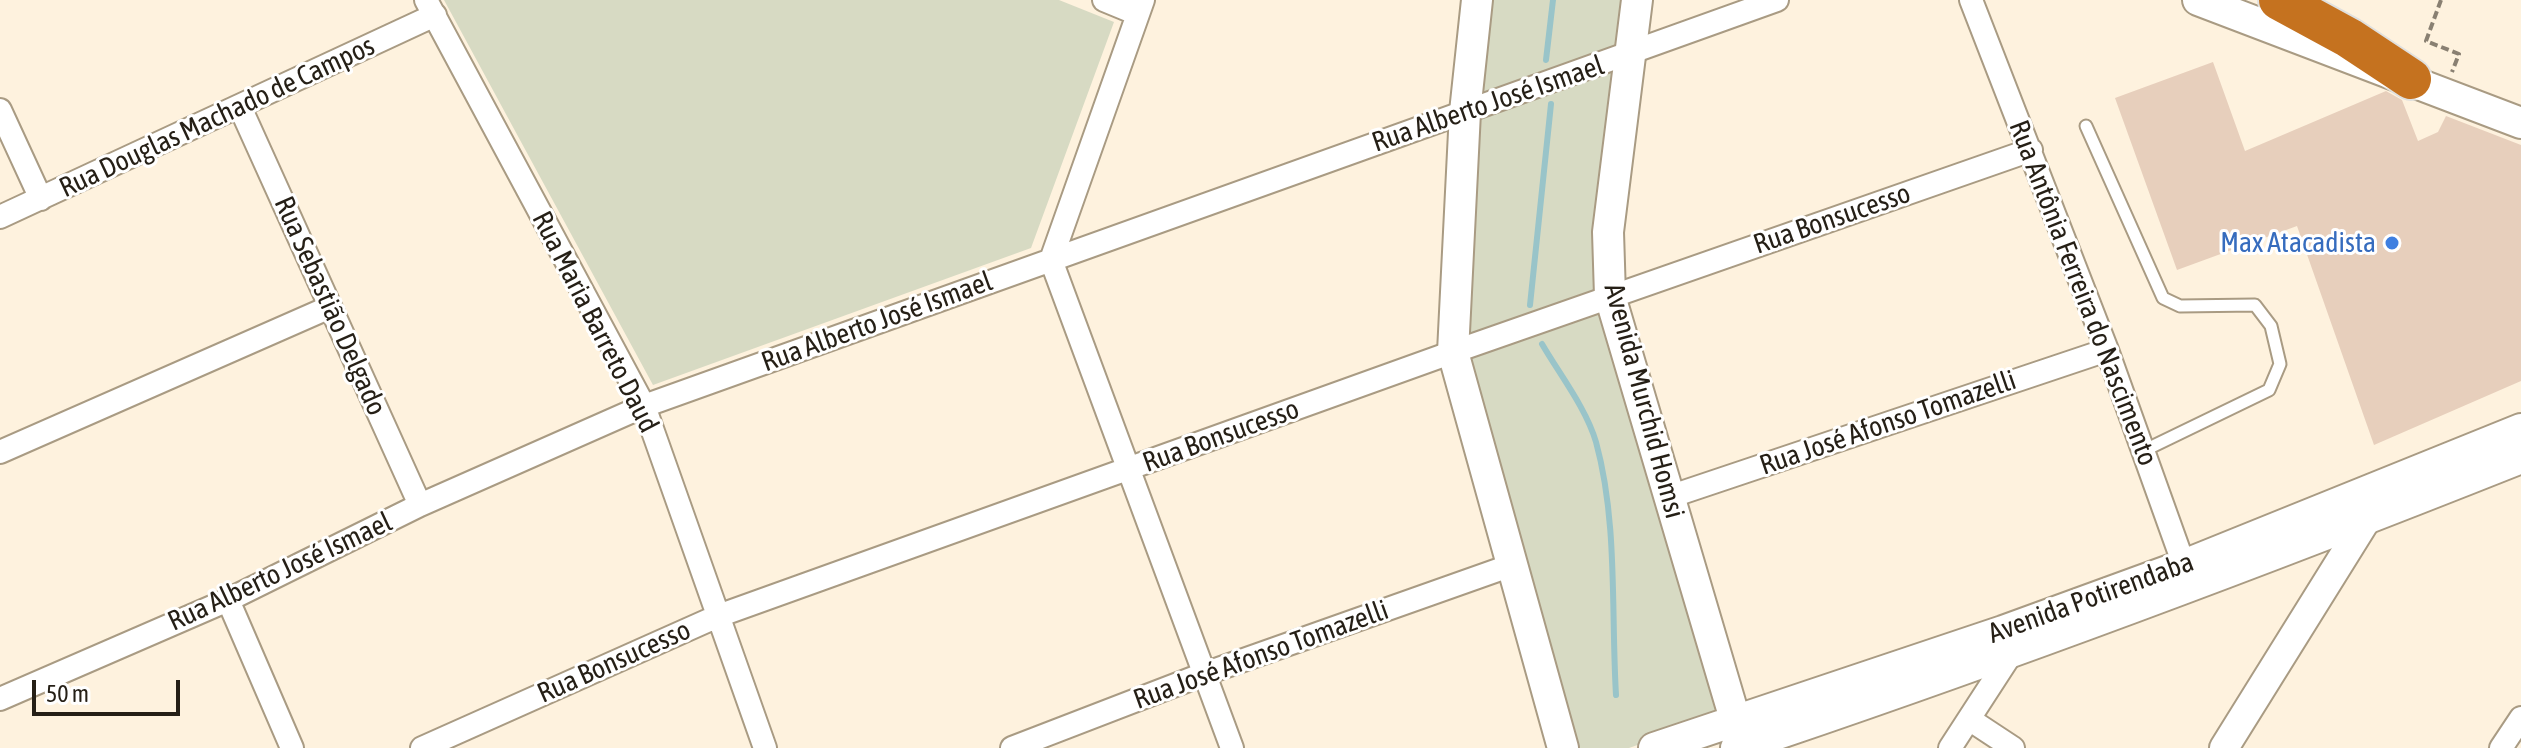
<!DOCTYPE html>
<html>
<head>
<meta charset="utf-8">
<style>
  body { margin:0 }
  #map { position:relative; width:2521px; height:748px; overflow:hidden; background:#fef2de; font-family:"Asap Condensed",sans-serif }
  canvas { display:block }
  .scale { position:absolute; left:32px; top:680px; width:148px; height:36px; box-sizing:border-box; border:4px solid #251f16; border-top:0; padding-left:10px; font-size:24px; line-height:28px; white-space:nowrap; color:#251f16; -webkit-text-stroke:6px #fff; paint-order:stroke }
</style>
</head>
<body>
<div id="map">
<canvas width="2521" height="748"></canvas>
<div class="scale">50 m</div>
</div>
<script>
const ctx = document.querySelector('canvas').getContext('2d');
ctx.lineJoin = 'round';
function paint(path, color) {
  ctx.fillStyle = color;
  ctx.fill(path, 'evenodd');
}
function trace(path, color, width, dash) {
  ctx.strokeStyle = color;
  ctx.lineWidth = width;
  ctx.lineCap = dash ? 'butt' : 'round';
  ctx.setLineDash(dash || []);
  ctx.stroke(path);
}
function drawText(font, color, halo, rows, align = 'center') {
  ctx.font = font + ' "Asap Condensed",sans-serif';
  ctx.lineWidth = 6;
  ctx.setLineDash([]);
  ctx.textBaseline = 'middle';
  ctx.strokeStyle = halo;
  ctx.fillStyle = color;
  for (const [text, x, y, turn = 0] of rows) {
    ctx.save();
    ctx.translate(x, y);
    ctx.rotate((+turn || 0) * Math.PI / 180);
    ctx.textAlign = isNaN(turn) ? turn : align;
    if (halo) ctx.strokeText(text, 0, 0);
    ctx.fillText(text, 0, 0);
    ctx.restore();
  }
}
const green = new Path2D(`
  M444 0H1059L1114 22 1031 248 653 385Z
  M1488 0H1624L1630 45 1473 100Z
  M1626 63 1602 291 1459 341 1471 118Z
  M1604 307 1725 714 1629 748H1569L1462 358Z`);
const stream = new Path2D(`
  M1546 60 1553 0
  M1530 305 1551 104
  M1542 344C1560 375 1586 408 1596 442 1618 522 1611 612 1616 695`);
const building = new Path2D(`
  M2213 62 2245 151 2386 91 2402 100 2418 141 2438 132 2446 116 2521 145V381L2374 445 2297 226 2177 270 2115 98Z`);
const path = new Path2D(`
  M2441 0 2426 41 2459 54 2452 72`);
const service = new Path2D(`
  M2086 126 2163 298 2180 306 2255 305 2271 326 2280 364 2269 390 2143 451`);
const minor = new Path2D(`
  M426 0 644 406 765 748
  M1104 0 1138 14
  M1143 0 1051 260 1232 748
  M1971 0 2107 350 2189 579
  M240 107 420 505
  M0 110 41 199
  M0 217 435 15
  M0 452 330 307
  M1669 497 2107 350
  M228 600 292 748
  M0 699 228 600 420 505 644 406 1777 0
  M1969 719 2013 748
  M422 748 718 616 1453 352 2031 150
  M1012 748 1204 674 1512 565
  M1950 748 2011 654 2008 647
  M2501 748 2521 718`);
const tertiary = new Path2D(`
  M2224 748 2366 520`);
const secondary = new Path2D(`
  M1477 0 1465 112 1453 352 1563 748
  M1637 0 1608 232 1610 296 1740 736
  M2198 0 2521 123
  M1654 748 2003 631 2184 565 2521 429
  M1736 748C2001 659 2262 561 2521 458`);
const motorway = new Path2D(`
  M2279 0 2349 38 2411 79`);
const markers = [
  [2392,243,8,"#3f7fe0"]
];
const streetNames = [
  ["Rua Alberto José Ismael",1488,104,-19],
  ["Rua Douglas Machado de Campos",217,117,-25],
  ["Rua Bonsucesso",1832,219,-19],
  ["Rua Antônia Ferreira do Nascimento",2083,293,69],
  ["Rua Sebastião Delgado",330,306,66],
  ["Rua Maria Barreto Daud",595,322,63],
  ["Rua Alberto José Ismael",877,322,-20],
  ["Avenida Murchid Homsi",1644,401,75],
  ["Rua José Afonso Tomazelli",1888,423,-19],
  ["Rua Bonsucesso",1221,436,-20],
  ["Rua Alberto José Ismael",280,572,-25],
  ["Avenida Potirendaba",2091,598,-20],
  ["Rua José Afonso Tomazelli",1261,655,-20],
  ["Rua Bonsucesso",614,662,-24]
];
const shopNames = [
  ["Max Atacadista",2376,243]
];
paint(green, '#d7dac3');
trace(stream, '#99c4c9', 6);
paint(building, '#e7cfbc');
trace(service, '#a99b83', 15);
trace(minor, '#a99b83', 26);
trace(tertiary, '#a99b83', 32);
trace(secondary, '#a99b83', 34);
trace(motorway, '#e0e0de', 44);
trace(path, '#898072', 4, [8, 4]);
trace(service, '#fff', 11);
trace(minor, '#fff', 22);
trace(tertiary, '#fff', 28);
trace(secondary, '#fff', 30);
trace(motorway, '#c5721f', 40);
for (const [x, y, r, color] of markers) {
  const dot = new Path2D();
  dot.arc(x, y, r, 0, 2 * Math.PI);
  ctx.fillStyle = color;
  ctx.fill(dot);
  trace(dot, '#fff', 3);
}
drawText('28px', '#251f16', '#fff', streetNames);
drawText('28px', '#366cbe', '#fff', shopNames, 'right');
</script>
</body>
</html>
